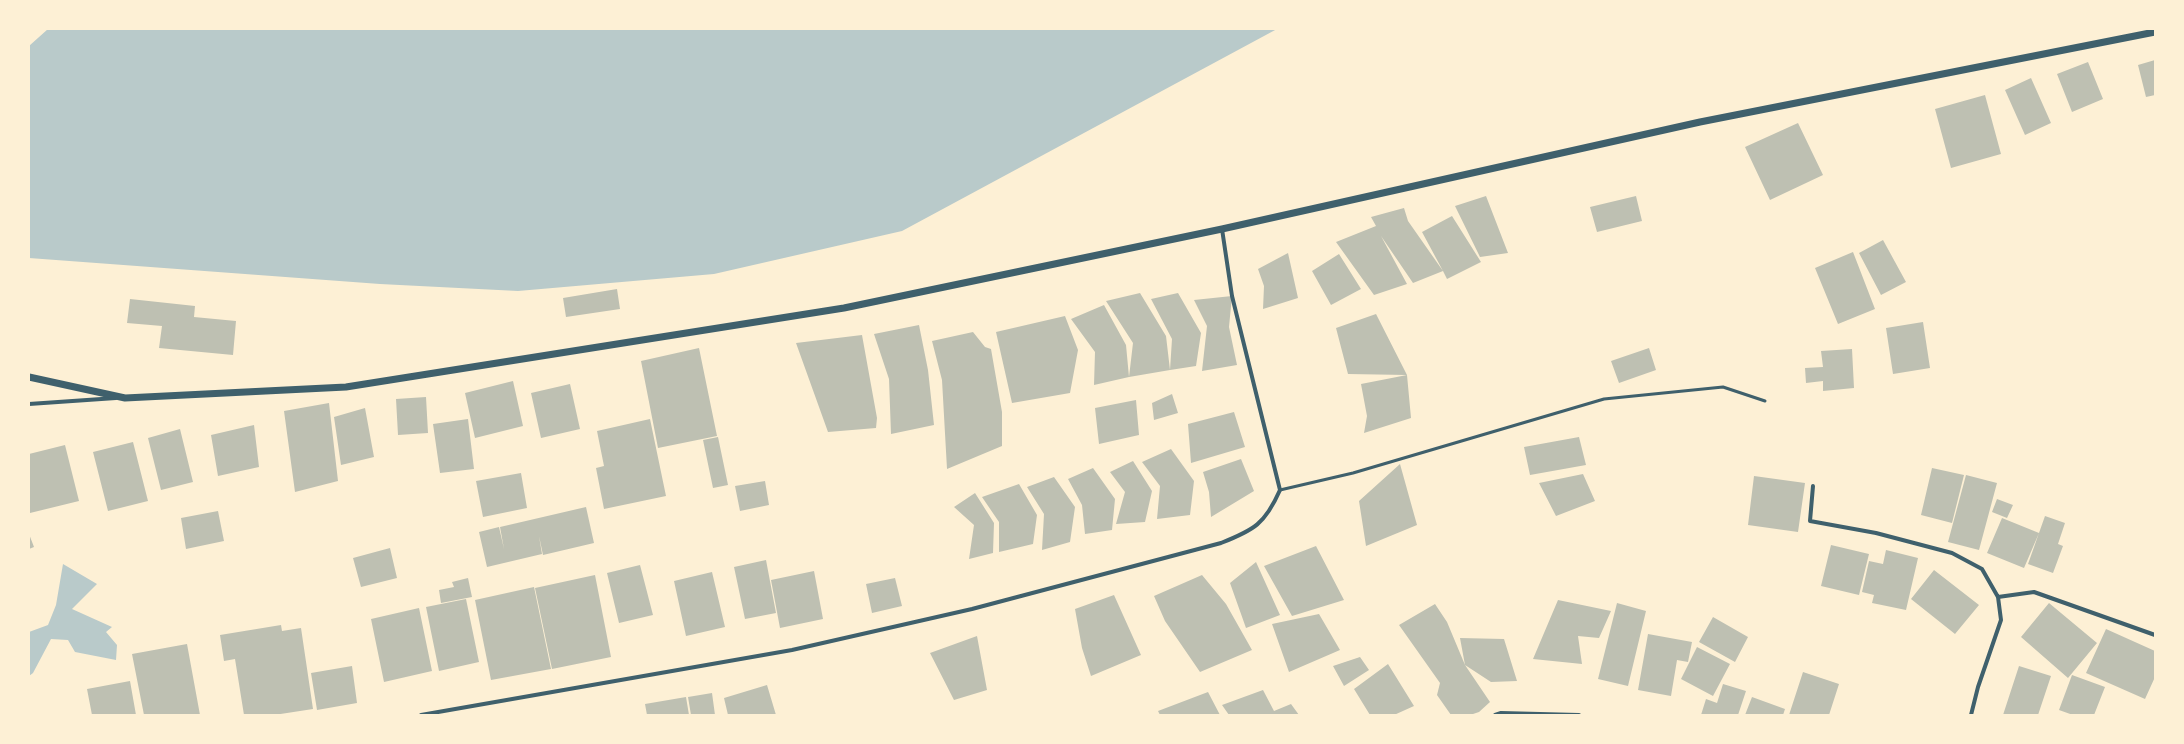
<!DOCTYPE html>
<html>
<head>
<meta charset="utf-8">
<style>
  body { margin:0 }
  #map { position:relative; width:2184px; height:744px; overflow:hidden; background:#fdf0d5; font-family:"Sofia Sans Condensed",sans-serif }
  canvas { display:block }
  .frame { position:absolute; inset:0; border:30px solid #fdf0d5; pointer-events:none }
</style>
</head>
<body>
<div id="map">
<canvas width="2184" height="744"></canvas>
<div class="frame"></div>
</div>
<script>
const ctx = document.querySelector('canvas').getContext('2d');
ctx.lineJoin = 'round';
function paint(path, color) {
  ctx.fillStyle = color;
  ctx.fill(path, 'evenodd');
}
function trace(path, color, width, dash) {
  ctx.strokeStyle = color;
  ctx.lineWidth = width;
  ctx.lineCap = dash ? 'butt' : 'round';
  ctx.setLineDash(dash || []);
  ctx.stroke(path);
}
const green = new Path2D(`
  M48 29H1277L902 231 714 274 518 291 380 284 29 258V46Z
  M63 564 97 584 72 609 112 627 106 632 117 645 116 660 75 652 68 640 51 639 33 673 29 676V632L48 625 56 605Z`);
const building = new Path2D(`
  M2155 60V95L2146 97 2138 65Z
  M2088 62 2103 99 2072 112 2057 74Z
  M2031 78 2051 123 2025 135 2005 90Z
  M1985 95 2001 154 1951 168 1935 109Z
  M1798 123 1823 175 1770 200 1745 147Z
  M1486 196 1508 253 1480 257 1455 206Z
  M1636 196 1642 221 1597 232 1590 207Z
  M1404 208 1408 221 1443 271 1422 232 1452 216 1481 262 1447 279 1443 271 1413 283 1381 236 1407 284 1374 295 1336 242 1376 226 1371 217Z
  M1883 240 1906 282 1881 295 1859 253Z
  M1853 252 1875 309 1838 324 1815 268Z
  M1288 253 1298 298 1263 309 1264 286 1258 269Z
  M1339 254 1361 289 1331 305 1312 271Z
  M617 289 620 309 566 317 563 298Z
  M1140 293 1166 336 1170 370 1129 377 1133 343 1106 301Z
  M1178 293 1201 333 1196 366 1170 370 1172 339 1151 299Z
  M1232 296 1229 327 1237 365 1202 371 1207 326 1194 300Z
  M130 299 195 306 194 317 236 321 233 355 159 348 162 326 127 323Z
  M1104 305 1126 345 1129 377 1094 385 1095 352 1071 319Z
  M1376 314 1407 375 1348 374 1336 328Z
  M1065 316 1078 350 1070 393 1012 403 996 332Z
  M1923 322 1930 368 1893 374 1886 328Z
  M919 325 928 370 934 425 891 434 889 379 874 334Z
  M973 332 985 347 991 349 1002 412V446L947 469 942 380 932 341Z
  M862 335 877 418 876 428 828 432 796 343Z
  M699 348 717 436 658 448 641 361Z
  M1649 348 1656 370 1619 383 1611 361Z
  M1852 349 1854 388 1823 391V381L1806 383 1805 368 1823 367 1821 351Z
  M1407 375 1411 418 1364 433 1367 416 1361 384Z
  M513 381 523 426 475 438 465 393Z
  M570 384 580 429 541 438 531 393Z
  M1172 394 1178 413 1154 420 1152 403Z
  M426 397 428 433 398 435 396 399Z
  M1136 400 1139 435 1099 444 1095 408Z
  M329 403 338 481 295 492 284 411Z
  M365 408 374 457 341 465 334 417Z
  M1234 412 1245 447 1191 463 1188 424Z
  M468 419 474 469 440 473 433 424Z
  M650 419 666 496 604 509 596 468 604 466 597 431Z
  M254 425 259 467 218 476 211 435Z
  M180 429 193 482 161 490 148 438Z
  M718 437 728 485 713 488 703 440Z
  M1579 437 1586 465 1530 475 1524 447Z
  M133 442 148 501 108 511 93 452Z
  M65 445 79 501 30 513 29 454Z
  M1171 449 1194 481 1190 515 1157 519 1160 486 1142 462Z
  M1241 459 1254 491 1211 517 1209 492 1203 472Z
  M1133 461 1152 491 1145 522 1116 524 1125 492 1110 472Z
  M1400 464 1417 525 1366 546 1359 501Z
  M1093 468 1115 499 1112 530 1085 534 1082 505 1068 479Z
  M1932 468 1964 475 1952 523 1921 515Z
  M521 473 527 508 483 517 476 481Z
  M1583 474 1595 501 1556 516 1539 483Z
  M1966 475 1997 483 1979 550 1948 542Z
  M1754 476 1805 483 1798 532 1748 525Z
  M1054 477 1075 507 1070 542 1042 550 1044 514 1027 487Z
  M765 481 769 505 740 511 735 486Z
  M1019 484 1037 515 1033 544 999 552V522L982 497Z
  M975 493 994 523 993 553 969 559 974 525 954 507Z
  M1997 499 2013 505 2007 518 1992 512Z
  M586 507 594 543 543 555 539 536 542 554 487 567 479 532 499 527 504 549 500 527Z
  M218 511 224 541 186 549 181 518Z
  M2045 516 2065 523 2058 544 2063 546 2053 573 2028 564Z
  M2002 518 2039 533 2024 568 1987 553Z
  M29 534 34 547 29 549Z
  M1831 545 1869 554 1859 595 1821 586Z
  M1316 546 1344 600 1292 616 1264 566Z
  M390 548 397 578 361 587 353 558Z
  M1886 550 1918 558 1906 610 1872 603 1874 595 1862 592 1869 561 1883 564Z
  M766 560 776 613 745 619 734 567Z
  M1256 562 1280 615 1246 628 1230 583Z
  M640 565 653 615 619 623 607 573Z
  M1934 570 1979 605 1955 634 1911 599Z
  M814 571 823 619 780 628 771 580Z
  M712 572 725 627 686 636 674 581Z
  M595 575 611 657 552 669 535 588Z
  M1202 575 1226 604 1252 650 1200 672 1165 621 1154 596Z
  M468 578 472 597 441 603 439 590 454 587 452 582Z
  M895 578 902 606 872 613 866 584Z
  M534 587 551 669 491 680 475 600Z
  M1114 595 1141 655 1091 676 1082 648 1075 609Z
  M466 599 479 662 439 671 426 607Z
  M1558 600 1611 611 1599 638 1578 636 1582 664 1533 659Z
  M1617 603 1646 611 1628 686 1598 679Z
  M2049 603 2097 643 2068 678 2021 637Z
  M1435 604 1447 622 1465 665 1460 638 1504 639 1517 681 1491 682 1465 665 1490 702 1479 712 1470 715H1451L1437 695 1440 683 1399 625Z
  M419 608 432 671 384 682 371 619Z
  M1319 614 1340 650 1289 672 1272 624Z
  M1713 617 1748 637 1735 662 1699 642Z
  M281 625 282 631 301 628 313 709 274 715H244L235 659 224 661 220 635Z
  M2106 629 2155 651V677L2145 699 2086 673Z
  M1648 634 1692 642 1688 662 1677 660 1671 696 1638 690Z
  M977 636 987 690 954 700 930 653Z
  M187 644 200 715H144L132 654Z
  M1697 647 1730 664 1713 696 1681 679Z
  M1360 657 1369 670 1344 686 1333 666Z
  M1388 664 1414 706 1394 715H1370L1354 689Z
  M352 666 357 703 317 710 311 673Z
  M2019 666 2051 676 2038 715H2003Z
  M1803 672 1839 684 1829 715H1789Z
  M2072 675 2105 687 2094 715H2073L2059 710Z
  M130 681 136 715H92L87 689Z
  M1723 684 1746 691 1738 715H1701L1706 699 1717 703Z
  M767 685 776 715H728L724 698Z
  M1263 690 1274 711 1291 704 1299 715H1229L1222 705Z
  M1208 692 1220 715H1160L1158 711Z
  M712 693 715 715H691L688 697Z
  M686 697 689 715H647L645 704Z
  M1752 697 1785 709 1783 715H1745Z`);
const service = new Path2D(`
  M1280 490 1353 473 1604 399 1723 387 1765 401`);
const minor = new Path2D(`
  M29 404 116 398
  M1813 486 1810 521 1876 533 1952 553 1982 569 1998 597 2001 620 1978 687 1971 715
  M1998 597 2034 592 2155 635
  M421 715 792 650 972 609 1221 543C1254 530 1265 524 1280 490L1232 296 1222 229
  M1495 715 1501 713 1579 715`);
const tertiary = new Path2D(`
  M29 377 125 398 346 387 844 308 1222 229 1700 122 2155 32`);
paint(green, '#b9caca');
paint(building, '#bec0b2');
trace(service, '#3f606c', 3);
trace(minor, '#3f606c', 4);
trace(tertiary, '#3f606c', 7);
</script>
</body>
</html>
